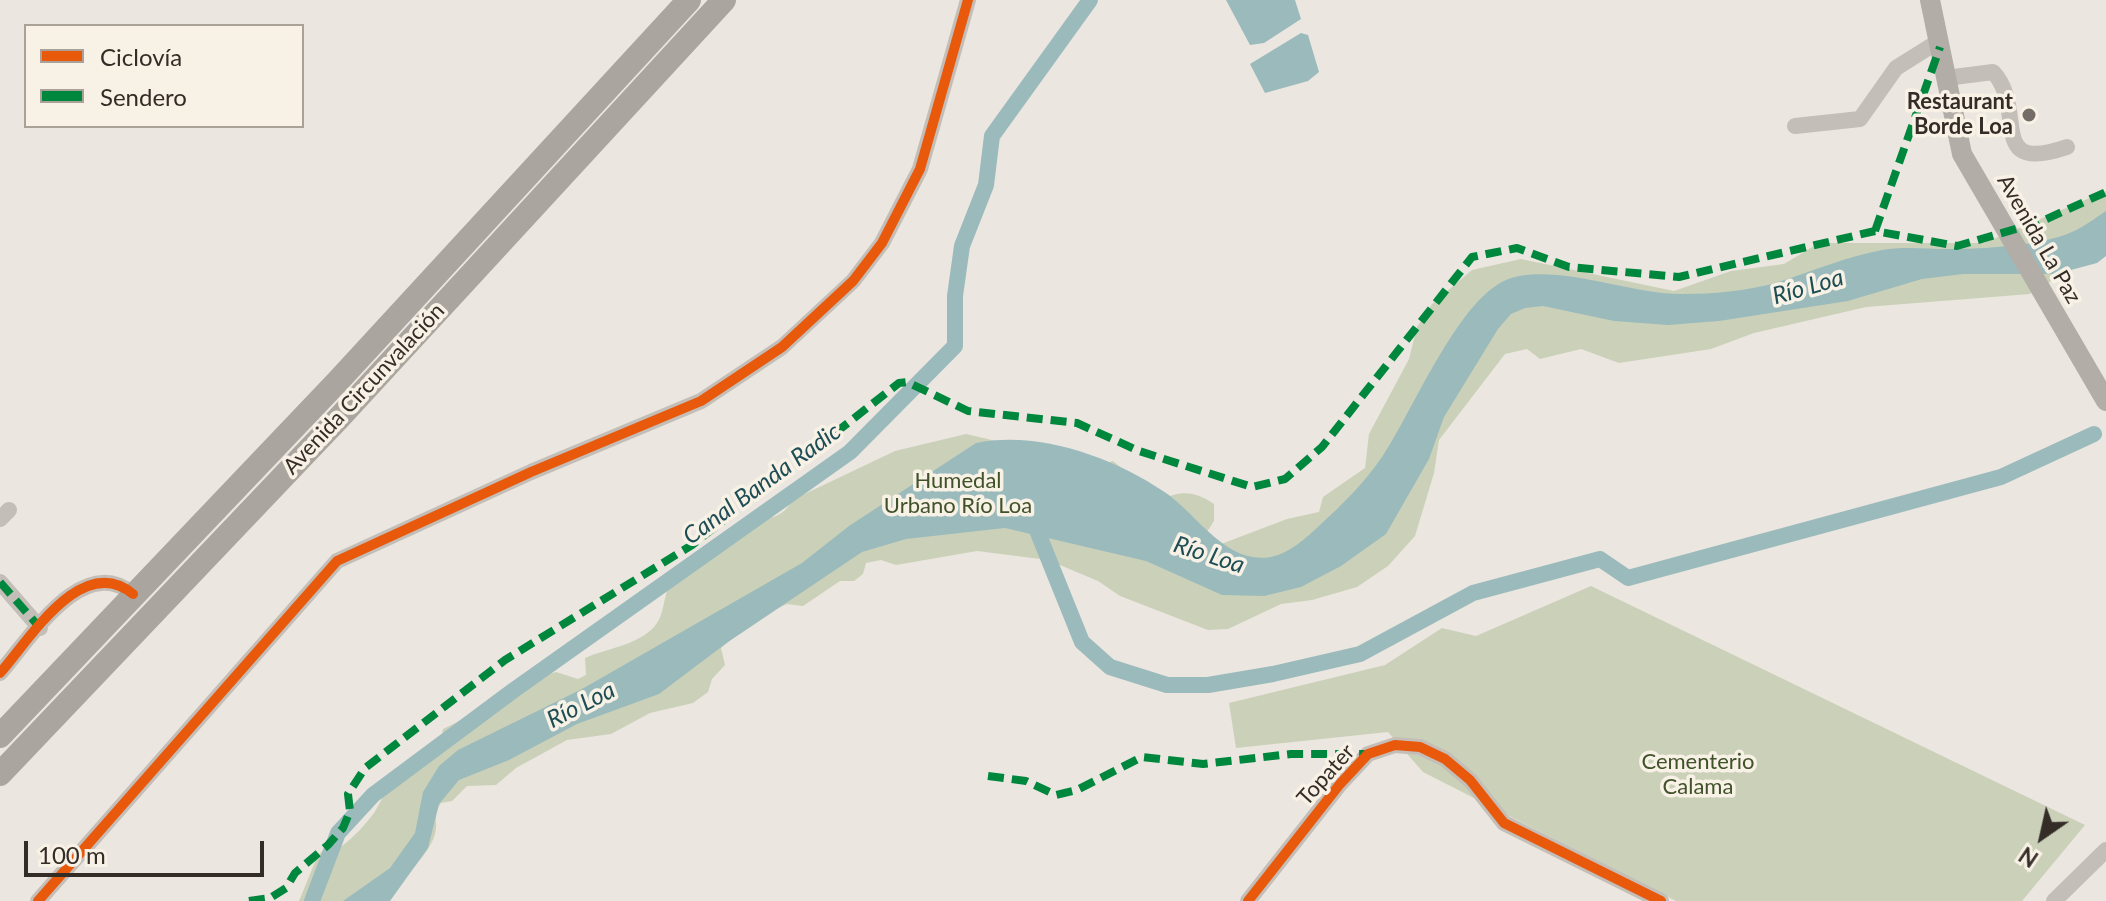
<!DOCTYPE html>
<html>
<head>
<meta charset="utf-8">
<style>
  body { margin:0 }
  #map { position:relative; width:2106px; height:901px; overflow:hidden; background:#ebe6df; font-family:Lato,sans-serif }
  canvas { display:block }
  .legend { position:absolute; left:24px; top:24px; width:280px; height:104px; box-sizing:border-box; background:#f8f1e5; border:2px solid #aaa299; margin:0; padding:10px 14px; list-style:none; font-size:24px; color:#342c27 }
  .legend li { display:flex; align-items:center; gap:16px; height:40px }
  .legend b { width:40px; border:2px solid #aaa299 }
  .north { position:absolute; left:2002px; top:797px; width:80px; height:80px; -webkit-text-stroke:6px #f8f1e5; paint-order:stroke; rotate:214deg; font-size:22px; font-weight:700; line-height:32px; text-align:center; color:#342c27 }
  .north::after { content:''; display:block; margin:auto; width:28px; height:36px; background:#342c27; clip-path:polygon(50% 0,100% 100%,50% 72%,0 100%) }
  .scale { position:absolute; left:24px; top:841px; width:240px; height:36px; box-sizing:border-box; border:4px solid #342c27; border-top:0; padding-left:10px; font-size:24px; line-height:28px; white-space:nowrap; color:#342c27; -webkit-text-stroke:6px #f8f1e5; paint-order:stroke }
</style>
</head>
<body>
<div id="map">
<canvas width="2106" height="901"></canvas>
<ul class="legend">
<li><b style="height:10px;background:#e8590c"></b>Ciclovía</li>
<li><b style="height:10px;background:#00873e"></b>Sendero</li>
</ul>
<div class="north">N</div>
<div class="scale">100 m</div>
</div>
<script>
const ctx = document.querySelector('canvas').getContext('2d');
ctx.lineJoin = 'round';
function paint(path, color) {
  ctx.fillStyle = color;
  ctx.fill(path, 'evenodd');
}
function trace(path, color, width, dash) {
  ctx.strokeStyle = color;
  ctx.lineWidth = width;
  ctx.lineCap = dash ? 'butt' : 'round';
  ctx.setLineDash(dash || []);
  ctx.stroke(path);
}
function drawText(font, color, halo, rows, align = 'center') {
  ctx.font = font + ' Lato,sans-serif';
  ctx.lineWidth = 7;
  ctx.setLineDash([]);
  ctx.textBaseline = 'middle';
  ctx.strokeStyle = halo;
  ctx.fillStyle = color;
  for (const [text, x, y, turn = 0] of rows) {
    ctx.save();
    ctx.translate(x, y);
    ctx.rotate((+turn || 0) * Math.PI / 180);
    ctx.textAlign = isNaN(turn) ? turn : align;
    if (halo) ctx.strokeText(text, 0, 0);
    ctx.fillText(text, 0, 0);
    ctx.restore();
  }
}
const green = new Path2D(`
  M2106 191V248L2030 294 1866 307 1754 333 1711 349 1619 363 1581 349 1540 359 1527 349 1505 354 1439 440 1434 473 1415 536 1388 566 1357 587 1312 600 1281 604 1228 629 1208 630 1120 596 1098 581 1048 560 977 551 896 565 881 560 866 563 863 574 854 581H840L803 606 787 604 757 618 721 648 725 665 712 679 708 692 693 703 650 713 611 734 567 740 516 768 496 785 467 786 452 801 441 803C431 818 439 820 435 834 429 856 400 880 387 901H299L317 857 329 843 342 846C355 836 364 826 374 813 388 792 400 747 433 753L440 746 443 729 480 711 508 687 556 672 578 679 586 675 585 658C607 648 642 645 657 623 665 612 663 593 672 582 684 567 724 544 741 529 759 514 780 525 792 500L895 451 966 434 1099 465 1113 461 1160 500C1181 490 1195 491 1214 504V521L1198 546 1208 549 1287 519 1319 512 1323 497 1365 468 1369 434 1409 359 1417 327 1432 304 1472 270 1521 259 1674 291 1731 271 1784 264 1819 243H1984Z
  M1591 586 2085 825 2022 901H1676L1423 772 1388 732 1236 748 1229 703 1385 665 1442 628 1476 636Z`);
const water = new Path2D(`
  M1226 0H1295L1301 19 1264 43 1250 45Z
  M1301 33 1308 35 1319 72 1308 81 1265 93 1250 64Z
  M2106 211V256L2097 263 2056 274H1963L1922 279 1848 301 1719 321 1668 325 1614 321 1543 306 1525 308 1511 314 1498 329 1444 417 1429 459 1386 534 1341 566 1301 587 1264 596 1222 595 1146 561 1005 528 906 539 862 552 728 642 659 694 577 724 509 760 459 780 439 804 428 848 390 901H343L390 868 415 833 423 792 439 766 458 750 582 689 802 563 849 526 976 443C1037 430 1113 457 1163 491 1197 513 1225 565 1271 557 1290 553 1306 538 1320 525 1343 504 1364 483 1382 457 1412 413 1457 301 1506 280 1553 261 1631 295 1683 294 1712 294 1747 291 1775 283 1811 272 1845 257 1882 250 1904 246 1926 249 1948 249 1982 249 2041 246 2072 232 2084 227 2095 218 2106 211Z`);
const canal = new Path2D(`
  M1032 518 1082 642 1110 667 1167 685H1208L1273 674 1360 654 1473 593 1600 559 1628 578 2001 477 2094 434
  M312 901 338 833 373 795 514 690 850 452 955 346V296L962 246 986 185 992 136 1090 0`);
const minor = new Path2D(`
  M1946 78 1993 72C2028 109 1985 175 2067 147
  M1795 126 1860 119 1896 68 1939 41
  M0 519 9 510
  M0 582 40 628
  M0 673C30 639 82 552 133 594
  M38 901 337 561 531 472 701 401 782 347 853 281 882 243 920 169 968 0
  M1248 901 1340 784 1368 754 1395 745 1420 747 1445 759 1470 780 1504 823 1661 901
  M2054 901 2106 850`);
const major = new Path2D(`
  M1930 0 1962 154 2106 401`);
const highway = new Path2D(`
  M0 736 338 381 689 0
  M0 774 339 418 724 0`);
const quiet = new Path2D(`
  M1875 231 1940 47
  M0 582 40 628
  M988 776 1026 781 1056 795 1077 790 1142 757 1203 764 1291 754H1368
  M249 901 270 898 286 888 295 873 328 845 343 828 350 811 348 794 365 768 505 660 692 545 899 383 907 382 968 411 1077 423 1139 451 1252 487 1285 479 1322 447 1472 257 1517 248 1569 267 1679 277 1875 231 1957 246 2040 222 2106 192`);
const cycleway = new Path2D(`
  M0 673C30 639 82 552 133 594
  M38 901 337 561 531 472 701 401 782 347 853 281 882 243 920 169 968 0
  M1248 901 1340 784 1368 754 1395 745 1420 747 1445 759 1470 780 1504 823 1661 901`);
const markers = [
  [2029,115,8,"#746d67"]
];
const poiNames = [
  ["Restaurant",2013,102],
  ["Borde Loa",2013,127]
];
const streetNames = [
  ["Avenida La Paz",2039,239,60],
  ["Avenida Circunvalación",364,389,-47],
  ["Topater",1326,775,-48]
];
const parkNames = [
  ["Humedal",958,481],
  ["Urbano Río Loa",958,506],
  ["Cementerio",1698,762],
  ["Calama",1698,787]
];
const waterNames = [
  ["Río Loa",1808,287,-16],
  ["Canal Banda Radic",762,484,-36],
  ["Río Loa",1209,555,18],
  ["Río Loa",581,705,-27]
];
paint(green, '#cbd1b9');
paint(water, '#9bbabc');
trace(canal, '#9bbabc', 16);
trace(minor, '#c4beb8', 16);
trace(major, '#b3ada7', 20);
trace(highway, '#aaa59e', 24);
trace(quiet, '#00873e', 8, [16, 8]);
trace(cycleway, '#e8590c', 10);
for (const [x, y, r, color] of markers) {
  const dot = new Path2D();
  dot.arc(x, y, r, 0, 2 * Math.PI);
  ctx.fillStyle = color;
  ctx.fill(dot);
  trace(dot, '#f8f1e5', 3);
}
drawText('bold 22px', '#342c27', '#f8f1e5', poiNames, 'right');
drawText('22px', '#342c27', '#f8f1e5', streetNames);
drawText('22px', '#41522b', '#f8f1e5', parkNames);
drawText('italic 24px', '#1d4d55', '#f8f1e5', waterNames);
</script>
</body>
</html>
